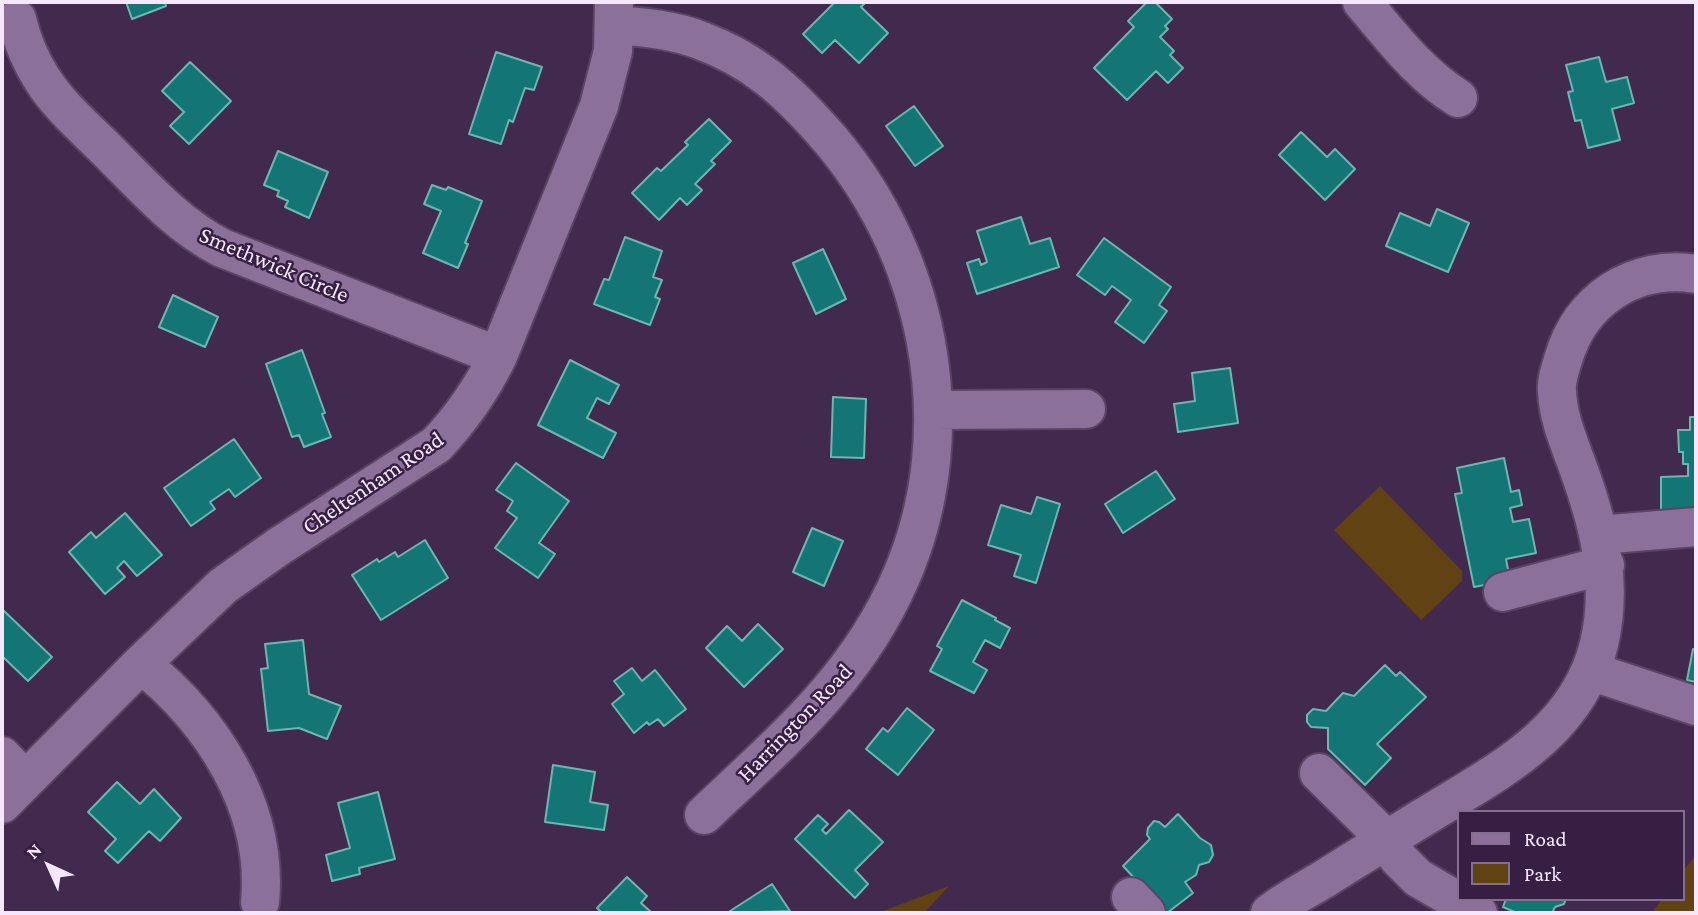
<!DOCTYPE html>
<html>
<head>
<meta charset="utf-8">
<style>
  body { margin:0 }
  #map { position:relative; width:1698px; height:915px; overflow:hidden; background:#42294e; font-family:"Crimson Pro",serif }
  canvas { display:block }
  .frame { position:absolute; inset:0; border:4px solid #f6e7ff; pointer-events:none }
  .legend { position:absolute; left:1457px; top:810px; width:228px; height:91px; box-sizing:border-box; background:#371f43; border:2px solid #836f8e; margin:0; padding:9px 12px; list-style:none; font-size:21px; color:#f6e7ff }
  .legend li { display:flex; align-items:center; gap:14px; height:35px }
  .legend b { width:35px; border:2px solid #836f8e }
  .north { position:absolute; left:14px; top:831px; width:70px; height:70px; -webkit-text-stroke:5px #371f43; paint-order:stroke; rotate:315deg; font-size:19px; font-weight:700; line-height:28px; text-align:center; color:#f6e7ff }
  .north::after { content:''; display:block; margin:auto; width:24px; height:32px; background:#f6e7ff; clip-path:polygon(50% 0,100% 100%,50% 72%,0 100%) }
</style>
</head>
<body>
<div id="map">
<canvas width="1698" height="915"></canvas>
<div class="frame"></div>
<ul class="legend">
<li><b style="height:9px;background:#8b709a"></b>Road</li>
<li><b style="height:19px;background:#614213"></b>Park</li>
</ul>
<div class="north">N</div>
</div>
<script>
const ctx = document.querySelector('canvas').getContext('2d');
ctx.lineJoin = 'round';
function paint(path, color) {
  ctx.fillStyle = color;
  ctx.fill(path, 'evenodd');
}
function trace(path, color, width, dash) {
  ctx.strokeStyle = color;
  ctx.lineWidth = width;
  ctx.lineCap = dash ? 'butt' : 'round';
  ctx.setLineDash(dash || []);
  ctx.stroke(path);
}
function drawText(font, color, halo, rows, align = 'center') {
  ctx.font = font + ' "Crimson Pro",serif';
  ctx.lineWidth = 5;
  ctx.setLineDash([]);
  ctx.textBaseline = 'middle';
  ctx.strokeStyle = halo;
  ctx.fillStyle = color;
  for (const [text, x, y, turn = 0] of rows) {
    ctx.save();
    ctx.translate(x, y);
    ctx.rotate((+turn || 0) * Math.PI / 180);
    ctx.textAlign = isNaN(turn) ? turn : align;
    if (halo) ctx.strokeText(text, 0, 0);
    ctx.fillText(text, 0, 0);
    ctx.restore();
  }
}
const green = new Path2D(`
  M1380 486 1462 571V581L1421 620 1334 530Z
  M1696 855V913H1652L1662 899H1682V872Z
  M949 886 924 913H878Z`);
const building = new Path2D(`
  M126 2H165L166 6 132 19Z
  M835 2H866L861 7 888 33 859 63 835 40 822 53 803 34Z
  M1147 2H1155L1172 19 1165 26 1168 29 1160 37 1174 51 1170 55 1183 68 1168 83 1156 71 1127 100 1094 68 1134 27 1128 21Z
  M496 52 542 67 534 90 525 88 513 122 509 120 501 144 469 134Z
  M1599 57 1606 82 1627 77 1634 103 1612 109 1620 140 1588 148 1581 120 1575 121 1568 92 1573 91 1566 65Z
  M190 62 231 101 189 144 170 126 184 112 162 91Z
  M914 106 943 146 915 166 886 126Z
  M709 119 731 141 711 161 715 164 695 184 702 190 687 205 680 198 659 220 632 193 657 168 661 171 688 145 685 142Z
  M1301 132 1327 157 1335 149 1355 169 1325 200 1279 155Z
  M278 151 328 172 309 218 285 207 288 201 277 196 279 191 264 185Z
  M432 185 446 190 448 187 482 201 465 243 468 244 458 268 423 253 441 211 424 204Z
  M1437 209 1469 223 1448 272 1386 246 1400 213 1430 226Z
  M1021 217 1030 244 1050 238 1059 267 977 294 967 263 979 259 981 265 987 262 977 231Z
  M625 237 662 251 653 277 662 280 655 297 660 299 650 325 594 304 604 279 609 280Z
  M1104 238 1171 287 1159 305 1167 311 1144 343 1115 322 1131 300 1112 286 1105 295 1077 275Z
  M823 249 846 299 816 314 793 263Z
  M173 295 218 317 205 347 159 327Z
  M302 350 325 413 322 414 331 437 304 447 299 435 292 437 266 364Z
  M570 360 619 385 609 404 597 398 587 418 616 433 603 458 538 425Z
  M1230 368 1238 423 1178 432 1174 404 1195 401 1192 373Z
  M833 397 866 399 864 458 831 457Z
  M1690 417H1696V510H1661V477L1688 476V464H1683V452H1679L1678 430H1690Z
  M234 439 261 478 235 497 229 489 210 502 215 509 191 526 164 488Z
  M1504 458 1511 492 1519 490 1522 505 1510 508 1513 522 1529 519 1536 553 1506 559 1510 580 1474 587 1455 494 1462 493 1457 468Z
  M516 463 569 501 539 543 555 554 538 578 495 548 517 518 507 511 513 501 496 490Z
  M1156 471 1175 499 1123 533 1105 504Z
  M1037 497 1060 504 1036 583 1014 576 1021 555 988 545 1001 505 1031 514Z
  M125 513 162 555 137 576 124 561 117 568 125 577 105 594 69 552 91 532 96 538Z
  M812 528 843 541 824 586 793 572Z
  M425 540 448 578 381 620 352 575 377 559 379 562 395 552 398 557Z
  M962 600 996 618 995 620 1010 628 1000 648 985 640 973 662 987 670 974 693 930 671 942 649 937 646Z
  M2 609 52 657 28 681 2 656Z
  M758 624 783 649 744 687 706 648 727 626 742 641Z
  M303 640 309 694 341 706 327 739 299 728 268 731 261 669 268 668 265 644Z
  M1693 649H1696V682L1687 680Z
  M1385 665 1396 676 1400 672 1426 697 1377 744 1391 758 1365 785 1328 749V728L1311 727 1307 722V715L1313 709 1326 711 1343 693 1354 696Z
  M632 668 642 681 655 670 686 709 664 726 658 719 649 725 647 722 634 733 612 704 624 694 614 681Z
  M907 708 934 730 898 775 866 749 883 728 888 732Z
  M553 765 595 772 590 802 608 805 604 830 545 822Z
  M117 782 140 804 154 789 181 818 160 841 149 831 118 863 105 851 116 839 88 812Z
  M378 792 395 859 359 868 360 874 332 881 326 855 350 848 338 803Z
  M849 810 883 842 855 870 868 884 855 898 795 839 818 815 828 824 822 830 826 834Z
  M1178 814 1200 838 1211 845 1213 855 1209 862 1199 865 1196 875 1185 882 1193 893 1167 913 1123 866 1150 839 1147 835 1148 828 1154 821 1159 822 1165 827Z
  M627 877 647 896 641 903 652 913H602L597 908Z
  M772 884 790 911 727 913Z
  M1506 899H1566L1564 904 1555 907 1552 913H1517L1503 907Z`);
const minor = new Path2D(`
  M1362 2C1392 37 1418 73 1458 98
  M17 19C22 41 30 60 42 79 59 106 85 128 108 151 143 186 177 225 222 248L498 356
  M614 25C644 27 675 30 702 41 753 60 785 89 820 128 929 247 966 427 901 577 857 679 783 740 704 815
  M933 410 1086 409
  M1599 535 1696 527
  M1503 592 1605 565
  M141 664C212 720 269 808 260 902
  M1590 671 1696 706
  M2 756 25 780
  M1319 773 1387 840 1398 858 1418 878 1478 913
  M2 804 141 664 223 586 278 547 436 445C462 418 481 390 498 356L599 106 613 51 614 2
  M1131 897 1146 913
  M1270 913C1286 900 1306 890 1324 879 1361 856 1399 832 1437 809 1505 768 1579 728 1599 644 1613 584 1600 529 1580 473 1571 447 1558 420 1557 391 1556 381 1560 370 1563 360 1580 300 1634 264 1696 274`);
const streetNames = [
  ["Smethwick Circle",274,265,23],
  ["Cheltenham Road",373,483,-34],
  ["Harrington Road",795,723,-46]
];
paint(green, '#614213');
paint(building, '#137675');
trace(building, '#6fb5b2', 2);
trace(minor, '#594464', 42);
trace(minor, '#8b709a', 38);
drawText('23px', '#f6e7ff', '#371f43', streetNames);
</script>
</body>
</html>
